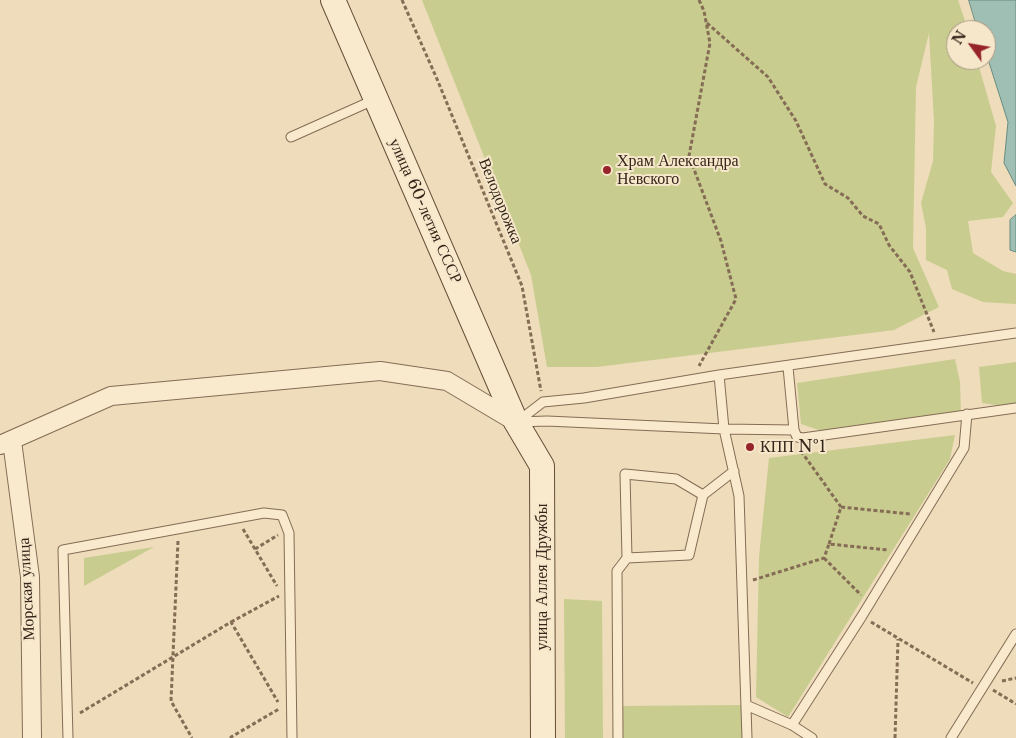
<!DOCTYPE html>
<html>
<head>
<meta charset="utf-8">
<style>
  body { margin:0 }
  #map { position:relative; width:1016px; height:738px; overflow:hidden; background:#eedcbb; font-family:"Libre Baskerville",serif }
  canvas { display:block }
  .north { position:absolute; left:946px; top:20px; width:50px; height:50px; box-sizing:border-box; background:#f6e7ca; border:1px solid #a89984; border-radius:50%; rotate:302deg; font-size:14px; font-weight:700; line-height:20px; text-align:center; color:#34251a }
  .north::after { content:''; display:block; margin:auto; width:18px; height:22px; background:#96242a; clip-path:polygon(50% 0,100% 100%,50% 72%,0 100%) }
</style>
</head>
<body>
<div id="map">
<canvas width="1016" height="738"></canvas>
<div class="north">N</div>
</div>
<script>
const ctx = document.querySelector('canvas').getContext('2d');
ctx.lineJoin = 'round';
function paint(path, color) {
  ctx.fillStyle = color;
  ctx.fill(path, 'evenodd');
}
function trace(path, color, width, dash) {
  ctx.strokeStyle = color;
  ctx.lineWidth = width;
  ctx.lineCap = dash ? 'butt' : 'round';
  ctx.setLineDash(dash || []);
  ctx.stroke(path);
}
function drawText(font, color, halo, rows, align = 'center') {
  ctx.font = font + ' "Libre Baskerville",serif';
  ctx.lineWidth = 4;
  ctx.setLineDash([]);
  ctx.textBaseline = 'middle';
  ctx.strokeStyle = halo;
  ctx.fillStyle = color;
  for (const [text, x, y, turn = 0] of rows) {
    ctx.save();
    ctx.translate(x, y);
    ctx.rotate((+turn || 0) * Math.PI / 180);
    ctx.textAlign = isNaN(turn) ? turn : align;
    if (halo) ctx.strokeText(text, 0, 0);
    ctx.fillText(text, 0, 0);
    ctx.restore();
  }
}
const green = new Path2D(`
  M422 0H958L968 30H956V60H977L996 126 991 172 1013 203 1003 217 968 221 973 253 1003 271 1016 274V304L983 302 952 289 947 270 926 260V228L921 203 933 161 934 121 929 33 916 87 913 248 939 307 894 330 597 367H547L531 275Z
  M955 359 960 382 961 415 831 434 801 424 797 383Z
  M1016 362V408L982 403 979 367Z
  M955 435 950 459 788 717 756 697 759 557 769 458Z
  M154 547 84 586V558Z
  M564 599 602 601 603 738H565Z
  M746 705 747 738H618V706Z`);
const water = new Path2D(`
  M969 0H1016V186L1004 163 1008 122 986 53V30H978Z
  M1016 215V252L1010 250V220Z`);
const path = new Path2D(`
  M402 0 437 79 522 286 541 391
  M699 0 704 11 710 43 689 156 721 241 736 299 699 366
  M707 23 768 77 796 121 825 184 848 198 863 216 879 224 889 245 910 272 934 332
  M801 451 841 507
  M243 529 277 586
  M178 541 171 701 192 738
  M829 544 841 507 910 514
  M255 549 278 535
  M824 558 861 595
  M753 580 824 558 829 544 888 550
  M231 622 279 596
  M871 622 973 683
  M1002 681 1016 678
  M993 690 1016 704
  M80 713 231 622 278 702
  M232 738 231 737 279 709
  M895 738 898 639`);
const service = new Path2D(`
  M291 137 376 99
  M788 367 794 430
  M719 375 724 429 794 430 797 437 803 438 1016 408
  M517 422 543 402 584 398 719 375 1016 333
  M518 422 547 421 724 429 739 496 747 738
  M703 495 676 479 625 474 627 558 689 555 703 495 734 471
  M746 705 792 725 812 738
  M792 725 862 616 964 448 967 414
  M68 738 63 550 264 513 282 515 289 533 292 738
  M618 738 617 571 627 558
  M951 738 1016 634`);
const minor = new Path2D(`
  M12 441 30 577 32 738
  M0 445 111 396 380 371 447 381 516 422`);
const secondary = new Path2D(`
  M333 0 516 422 542 466 543 738`);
const markers = [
  [607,170,5,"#96242a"],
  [750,447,5,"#96242a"]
];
const poiNames = [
  ["Храм Александра",617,161],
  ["Невского",617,179],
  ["КПП №1",760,447]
];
const streetNames = [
  ["Велодорожка",500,201,68],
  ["улица 60-летия СССР",425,211,66],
  ["улица Аллея Дружбы",542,577,-90],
  ["Морская улица",27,589,-93]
];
paint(green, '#c8cc8f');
paint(water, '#9fbfb4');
trace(water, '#678c81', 1);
trace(service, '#856c55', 11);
trace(minor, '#856c55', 20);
trace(secondary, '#674d38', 26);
trace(path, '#856c55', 3, [4, 2.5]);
trace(service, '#f9eace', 9);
trace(minor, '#f9eace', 18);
trace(secondary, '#f9eace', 24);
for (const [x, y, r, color] of markers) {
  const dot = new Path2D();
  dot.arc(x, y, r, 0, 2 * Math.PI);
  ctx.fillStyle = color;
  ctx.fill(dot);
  trace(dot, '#f6e7ca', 2);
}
drawText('16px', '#34251a', '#f6e7ca', poiNames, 'left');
drawText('16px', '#34251a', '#f6e7ca', streetNames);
</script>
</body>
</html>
